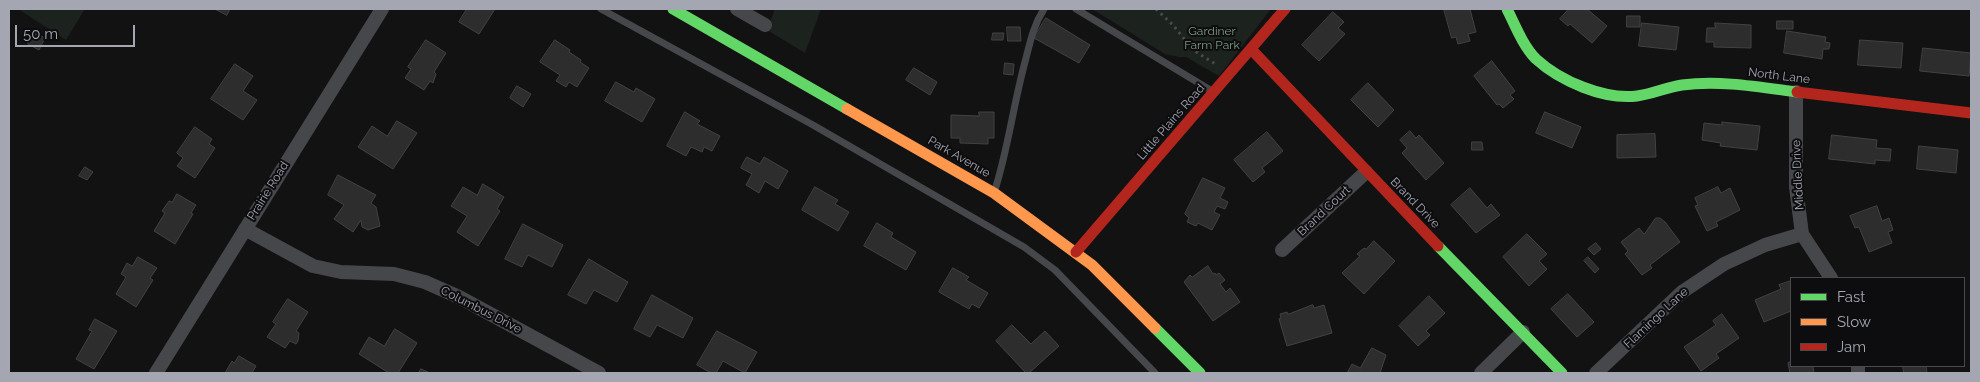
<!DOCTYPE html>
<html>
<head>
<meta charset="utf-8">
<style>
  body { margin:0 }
  #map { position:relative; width:1980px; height:382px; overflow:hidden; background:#121212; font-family:Raleway,sans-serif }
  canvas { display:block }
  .frame { position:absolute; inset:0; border:10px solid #a4a7b2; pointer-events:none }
  .legend { position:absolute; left:1790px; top:277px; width:175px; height:90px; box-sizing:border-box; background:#0d0c0e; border:1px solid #494a50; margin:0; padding:6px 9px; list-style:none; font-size:15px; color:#a4a7b2 }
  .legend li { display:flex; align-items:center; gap:10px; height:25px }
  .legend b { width:25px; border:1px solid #494a50 }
  .scale { position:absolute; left:15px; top:25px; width:120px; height:22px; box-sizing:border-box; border:2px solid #a4a7b2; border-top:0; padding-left:6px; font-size:15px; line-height:18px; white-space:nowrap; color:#a4a7b2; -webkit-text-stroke:4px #0d0c0e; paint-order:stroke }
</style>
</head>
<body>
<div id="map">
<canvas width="1980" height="382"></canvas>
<div class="frame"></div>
<ul class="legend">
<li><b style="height:6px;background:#63d668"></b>Fast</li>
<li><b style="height:6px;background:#ff974d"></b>Slow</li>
<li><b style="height:6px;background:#b3261e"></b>Jam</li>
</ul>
<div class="scale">50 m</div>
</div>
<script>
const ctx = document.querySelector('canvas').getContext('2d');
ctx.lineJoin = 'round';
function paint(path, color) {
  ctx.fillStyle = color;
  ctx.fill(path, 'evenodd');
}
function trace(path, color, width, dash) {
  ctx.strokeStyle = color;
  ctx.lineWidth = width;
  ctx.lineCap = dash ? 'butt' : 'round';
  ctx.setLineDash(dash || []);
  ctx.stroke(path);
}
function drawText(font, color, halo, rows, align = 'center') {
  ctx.font = font + ' Raleway,sans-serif';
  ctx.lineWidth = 4;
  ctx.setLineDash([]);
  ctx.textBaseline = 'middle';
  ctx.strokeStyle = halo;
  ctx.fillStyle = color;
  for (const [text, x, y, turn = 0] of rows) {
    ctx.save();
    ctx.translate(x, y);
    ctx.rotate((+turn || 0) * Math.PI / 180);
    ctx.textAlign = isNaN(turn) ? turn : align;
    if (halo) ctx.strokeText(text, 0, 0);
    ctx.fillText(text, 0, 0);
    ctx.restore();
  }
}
const green = new Path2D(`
  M18 9H85L66 40Z
  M775 9H821L805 53 767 30Z
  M1092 9H1271L1219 76 1186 57H1179L1165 54Z`);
const building = new Path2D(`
  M215 9H230L227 15Z
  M467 9H495L479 34 459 22Z
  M1444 9H1470L1476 32 1468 34 1470 41 1458 44 1456 37 1452 38Z
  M1569 9H1587L1607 26 1592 43 1570 24 1568 26 1560 19Z
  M1333 12 1344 22 1338 28 1345 34 1319 61 1302 45Z
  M1627 16H1640V27H1627Z
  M1046 18 1090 45 1079 63 1034 38Z
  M1777 21H1793V29H1777Z
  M1642 23 1679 27 1676 50 1639 46Z
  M1715 23 1751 25V48L1714 47V42H1706L1707 28H1715Z
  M1007 27H1020L1021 41H1008Z
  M1787 31 1826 37 1825 42 1830 43 1829 49H1823L1822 59 1784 53Z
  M34 32 45 38 39 50 28 44Z
  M993 33H1004L1003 40H992Z
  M426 40 446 53 434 72 436 74 433 83 430 81 424 90 405 78 411 69 408 67Z
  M555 40 570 50 569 52 581 60 580 62 589 68 577 87 569 82 566 87 556 81 560 75 540 62Z
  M1860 40 1903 43 1901 68 1858 65Z
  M1923 48 1971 53 1969 76 1920 71Z
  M1492 61 1515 91 1510 95 1514 99 1503 108 1499 104 1497 105 1474 76Z
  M1005 63 1014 64 1013 75 1004 74Z
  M235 64 253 76 243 91 257 100 243 120 211 99Z
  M914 68 937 82 930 95 906 80Z
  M616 82 634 92 636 88 655 99 642 122 605 101Z
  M1368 83 1394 110 1378 127 1351 100Z
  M517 86 531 94 523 107 510 98Z
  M685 112 700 121 697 124 720 136 712 151 704 147 702 152 691 147 686 156 667 146Z
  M979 112H994V138H988V144L960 143V138H951V115L979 116Z
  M1545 112 1581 127 1572 148 1536 133Z
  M397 121 417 133 393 169 358 147 372 126 387 136Z
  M1722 122 1760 126 1757 150 1720 146 1721 143 1702 140 1704 123 1722 125Z
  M195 127 212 139 209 144 215 148 195 178 177 166 183 158 177 153Z
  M1410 131 1416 138 1419 135 1444 163 1426 180 1402 153 1407 148 1400 140Z
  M1267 132 1283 151 1262 168 1265 172 1253 182 1234 160Z
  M1655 134 1656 157 1617 158V135Z
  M1832 135 1877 140 1876 148 1891 149 1890 161 1875 160V164L1829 159Z
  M1472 142H1482L1483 150H1472Z
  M1919 146 1958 150 1956 173 1917 169Z
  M747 157 760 164 764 157 788 171 778 189 765 181 759 193 746 185 752 174 741 168Z
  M85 167 93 172 87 180 79 176Z
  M338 175 376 195 371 203 376 207 380 226 368 230 362 227 361 220 353 232 334 219 344 205 328 195Z
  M1203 178 1225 188 1220 198 1228 202 1225 209 1217 206 1214 212 1220 215 1212 230 1198 223 1196 226 1187 222 1189 218 1185 214Z
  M483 184 504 197 497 209 500 211 478 246 457 232 467 216 451 206 463 187 477 195Z
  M815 187 838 200 835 204 849 212 838 231 802 210Z
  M1718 187 1721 193 1730 188 1740 210 1716 222 1718 226 1707 231 1695 206 1698 205 1695 198Z
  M1470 188 1487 208 1491 204 1500 215 1476 233 1451 205Z
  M177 194 196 205 191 213 193 214 175 244 154 231 165 213 162 211 169 201 172 202Z
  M1877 206 1882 221 1889 218 1893 230 1888 232 1892 243 1869 252 1859 227 1855 228 1850 216Z
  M1656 218H1660L1665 222 1680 242 1650 265 1652 268 1642 275 1625 254 1628 251 1621 242 1639 228 1644 234Z
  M877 223 893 233 891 237 916 252 906 270 864 246Z
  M523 224 563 245 552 267 528 255 522 267 505 259Z
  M1527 234 1547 254 1539 261 1547 269 1529 286 1503 257Z
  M1374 241 1395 261 1364 294 1342 273 1360 256 1357 254 1364 248 1366 249Z
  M1596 243 1601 249 1594 255 1588 249Z
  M138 257 157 268 150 278 153 280 136 307 116 294 126 277 121 274 127 263 132 266Z
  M1588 257 1599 269 1595 273 1584 261Z
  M589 259 628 282 617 302 594 290 586 304 568 295Z
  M1208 266 1213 274 1215 273 1216 275 1219 273 1225 280 1220 284 1226 292 1230 288 1240 302 1213 321 1184 282 1190 275 1192 277Z
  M953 268 969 277 966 280 988 293 979 308 972 304 969 309 939 292Z
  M1791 281V311L1764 322 1755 300 1781 289 1779 285Z
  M1568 294 1594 322 1577 337 1551 309Z
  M652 295 693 318 683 338 657 325 650 337 634 329Z
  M1429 296 1445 313 1426 331 1430 335 1418 346 1399 326Z
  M288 299 308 312 296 331 299 333 298 341 296 344 290 341 285 348 267 337 276 324 273 322Z
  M1313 305 1314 308 1324 305 1332 333 1287 346 1279 319 1281 318 1280 314 1287 312 1288 314Z
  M1722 314 1739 338 1716 354 1719 358 1701 371 1684 347 1716 325 1713 321Z
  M95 319 117 331 94 369 76 359 92 331 89 330Z
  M1012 325 1031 344 1045 331 1059 346 1029 373H1026L996 341Z
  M395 329 417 343 398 373H389L359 354 369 337 384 346Z
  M717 331 757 352 745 373 723 361 716 373H711L697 365Z
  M1372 348 1386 355 1380 373H1347L1352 364 1360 368Z
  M239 356 256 366 252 373H225L232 361 234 363Z
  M1791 362V366H1813L1814 373H1790L1788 363Z
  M1903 366H1926L1927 373H1904Z
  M421 369 430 373H419Z`);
const path = new Path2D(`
  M1156 9 1173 25 1193 50 1217 65`);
const lane = new Path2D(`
  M601 9 813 125 1024 247 1055 270 1155 373
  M1076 9 1212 91
  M994 193C1008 150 1013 106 1025 62 1030 43 1033 26 1044 9`);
const street = new Path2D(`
  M737 9 765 25
  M1796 92V187L1802 234 1831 278
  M245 229 313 266 341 272 394 274 425 282 459 297 599 373
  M1282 250 1366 172
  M1858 366V373
  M156 373 382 9
  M1481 373 1523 332
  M1596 373 1682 292 1724 264 1765 245 1802 234`);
const fast = new Path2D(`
  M673 9 847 109
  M1507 9C1515 25 1523 46 1536 59 1560 81 1604 100 1637 96 1653 94 1667 87 1682 85 1720 80 1759 87 1797 92
  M1438 246 1562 373
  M1155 328 1200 373`);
const slow = new Path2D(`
  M847 109 994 193 1092 265 1155 328`);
const jam = new Path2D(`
  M1251 49 1438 246
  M1797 92 1971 113
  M1076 252 1285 9`);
const parkNames = [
  ["Gardiner",1212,31],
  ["Farm Park",1212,45]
];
const streetNames = [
  ["North Lane",1779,76,7],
  ["Little Plains Road",1171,122,-49],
  ["Park Avenue",959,157,30],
  ["Middle Drive",1798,175,-93],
  ["Prairie Road",268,191,-58],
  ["Brand Drive",1415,203,46],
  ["Brand Court",1324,211,-43],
  ["Columbus Drive",481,310,27],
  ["Flamingo Lane",1656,318,-43]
];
paint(green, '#1c221d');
paint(building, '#2d2d2e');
trace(building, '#424245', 1);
trace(path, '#48494c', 3, [2.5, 4]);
trace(lane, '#46474b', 7);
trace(street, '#46474b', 14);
trace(fast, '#63d668', 11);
trace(slow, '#ff974d', 11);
trace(jam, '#b3261e', 11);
drawText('12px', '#7c9c81', '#0d0c0e', parkNames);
drawText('12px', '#a4a7b2', '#0d0c0e', streetNames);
</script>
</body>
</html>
